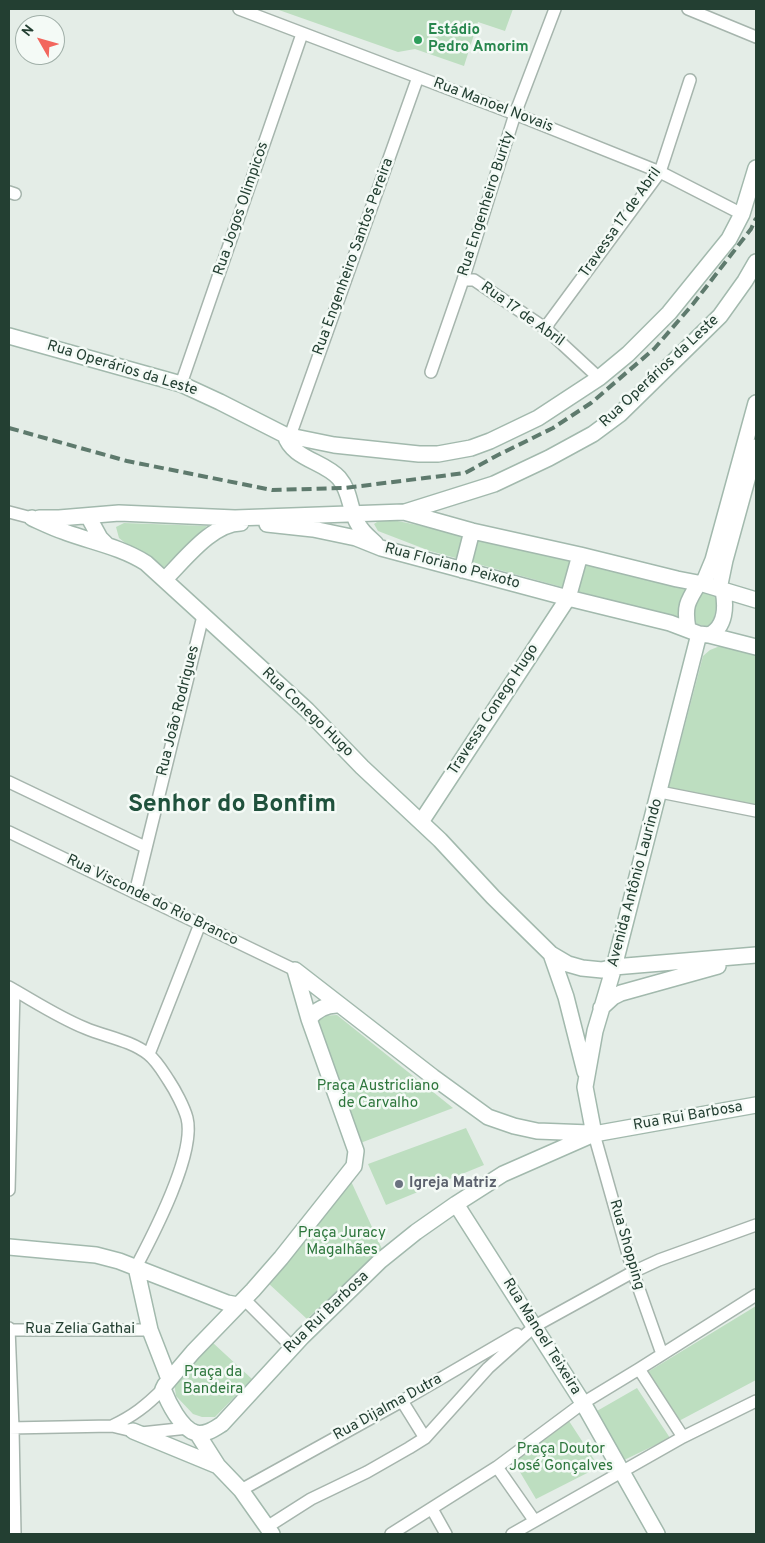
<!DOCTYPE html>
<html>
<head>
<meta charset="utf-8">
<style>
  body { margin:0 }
  #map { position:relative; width:765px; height:1543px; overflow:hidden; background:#e4ede7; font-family:Overpass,sans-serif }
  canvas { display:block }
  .frame { position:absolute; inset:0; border:10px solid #233f32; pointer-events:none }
  .north { position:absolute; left:15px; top:15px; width:50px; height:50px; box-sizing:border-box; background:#f4faf6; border:1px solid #a0afa8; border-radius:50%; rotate:308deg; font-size:14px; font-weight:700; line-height:20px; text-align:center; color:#233f32 }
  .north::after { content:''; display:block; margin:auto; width:18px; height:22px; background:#f2665d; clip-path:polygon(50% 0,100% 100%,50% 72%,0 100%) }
</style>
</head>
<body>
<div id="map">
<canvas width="765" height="1543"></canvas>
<div class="frame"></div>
<div class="north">N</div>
</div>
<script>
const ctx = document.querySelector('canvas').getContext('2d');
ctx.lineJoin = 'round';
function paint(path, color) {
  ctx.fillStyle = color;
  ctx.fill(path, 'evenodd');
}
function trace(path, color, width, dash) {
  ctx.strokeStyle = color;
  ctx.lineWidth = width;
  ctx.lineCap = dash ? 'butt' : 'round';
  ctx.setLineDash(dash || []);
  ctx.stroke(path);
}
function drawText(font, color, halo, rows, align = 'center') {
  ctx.font = font + ' Overpass,sans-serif';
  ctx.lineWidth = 5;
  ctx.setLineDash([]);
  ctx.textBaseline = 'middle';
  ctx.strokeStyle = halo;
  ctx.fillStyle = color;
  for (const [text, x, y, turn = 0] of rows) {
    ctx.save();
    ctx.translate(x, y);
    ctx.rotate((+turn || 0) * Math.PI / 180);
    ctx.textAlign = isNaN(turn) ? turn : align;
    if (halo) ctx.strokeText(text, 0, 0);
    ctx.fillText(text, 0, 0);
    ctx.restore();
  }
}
const green = new Path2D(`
  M276 9H513L505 31 478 22 464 66 415 49 398 52Z
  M383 518 510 544 719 593 712 628 430 551 378 531 374 524Z
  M124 523 207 526 160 571 119 538 116 527Z
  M725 644 756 652V807L668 790 703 656 710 650Z
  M337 1015 453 1108 355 1145 315 1024 320 1016Z
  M466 1128 484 1165 386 1205 368 1164Z
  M350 1179 382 1249 307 1319 268 1283Z
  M756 1306V1380L677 1422 646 1373Z
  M212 1342 252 1379 215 1417H202L193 1414 176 1396 174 1382Z
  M637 1388 670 1438 622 1461 590 1415Z
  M569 1421 599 1467 536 1499 514 1462Z`);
const street = new Path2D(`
  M239 9 515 114 660 172 742 214
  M688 9 756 37
  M9 192 15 194
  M463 280H474L545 328 599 378
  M545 328 660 172 690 80
  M431 372 463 280 515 114 555 9
  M181 384 302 34
  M290 436 418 77
  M9 512 32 518
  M9 782 145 847
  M660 792 756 811
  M9 832 295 970
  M135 893 203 616
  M9 987C34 1001 58 1017 85 1028 106 1037 130 1040 148 1054 157 1061 163 1072 169 1081 175 1090 184 1107 187 1118 196 1153 153 1235 136 1267
  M149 1054 200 924
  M594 1134 633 1272 662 1354
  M9 1190 14 990
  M244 1299 292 1347
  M9 1328 13 1428 15 1534
  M9 1330H150
  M639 1369 683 1437
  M402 1401 425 1438
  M112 1426C133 1416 146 1406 163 1389
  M9 1428 112 1426 141 1433 188 1428
  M497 1467 534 1520
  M241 1490 402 1401 517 1334
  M432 1509 446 1534
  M267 1527 311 1499 367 1472 409 1448 425 1438 488 1368 535 1326 633 1272 659 1260 756 1225
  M391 1534 497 1467 583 1403 639 1369 756 1295
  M512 1534 683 1437 756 1401`);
const secondary = new Path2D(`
  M9 336 181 384 220 402 285 435 334 445 419 454H438L471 448 490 441 538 418 599 378 628 354 669 313 729 239 742 214 756 168
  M285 435C292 459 324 461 339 478 351 492 349 509 358 524 362 532 370 538 376 544
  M405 512 494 484 549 458 593 434 620 414 720 316 745 281 756 262
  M88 516 100 538 107 545
  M32 518C43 523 53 528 65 532 92 542 121 547 146 563L307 710 362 767 440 840 493 897 551 954 568 964 582 968 602 970 614 967 756 955
  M39 518H59L119 513 235 518 404 512 472 531 580 555 677 579 703 584 756 600
  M267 524 313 529 356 538 381 548 568 598 670 623 699 634 709 635 756 647
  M462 570 472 531
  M163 578 167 577C186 558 213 523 241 523
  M703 584 713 560 756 403
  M719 589 725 560 756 447
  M688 629C684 607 687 602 699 583
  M709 635C726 627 726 606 723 590
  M421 822 568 598 580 555
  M551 954 566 997 585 1072
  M295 970 309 1019 356 1151 354 1166 281 1258 253 1290 193 1352 165 1385 163 1389C168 1402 181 1429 196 1433 206 1435 214 1429 222 1424L302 1337 380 1261 416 1232 456 1204 503 1174 594 1134 756 1105
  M295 970 433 1077 488 1117 514 1126 537 1131 590 1133
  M601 1008 613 997 621 993 718 966
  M309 1019C317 1009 327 1004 340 1005
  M594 1134 585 1087 595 1031 614 967 699 634
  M456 1204 583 1403 657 1534
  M9 1247 96 1255 119 1261 227 1303 238 1305
  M136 1267 150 1330 169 1379
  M133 1431 218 1466
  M197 1433 218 1466 241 1490 272 1534`);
const rail = new Path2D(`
  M9 428 127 461 272 490 345 488 465 473 498 455 553 428 591 403 654 349 693 304 751 229 756 218`);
const markers = [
  [418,40,5,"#2e9e5b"],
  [399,1184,5,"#6b7280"]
];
const leisureNames = [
  ["Estádio",428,31],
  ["Pedro Amorim",428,48]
];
const streetNames = [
  ["Rua Manoel Novais",493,106,21],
  ["Rua Engenheiro Burity",487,204,-72],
  ["Rua Jogos Olimpicos",242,209,-71],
  ["Travessa 17 de Abril",621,223,-55],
  ["Rua Engenheiro Santos Pereira",354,257,-70],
  ["Rua 17 de Abril",522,315,36],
  ["Rua Operários da Leste",122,369,17],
  ["Rua Operários da Leste",660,372,-43],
  ["Rua Floriano Peixoto",452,567,15],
  ["Travessa Conego Hugo",494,710,-57],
  ["Rua João Rodrigues",179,711,-76],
  ["Rua Conego Hugo",307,713,44],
  ["Avenida Antônio Laurindo",636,883,-75],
  ["Rua Visconde do Rio Branco",152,901,26],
  ["Rua Rui Barbosa",688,1117,-10],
  ["Rua Shopping",626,1245,74],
  ["Rua Rui Barbosa",327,1313,-44],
  ["Rua Zelia Gathai",80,1330],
  ["Rua Manoel Teixeira",541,1337,58],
  ["Rua Dijalma Dutra",388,1408,-29]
];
const parkNames = [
  ["Praça Austricliano",378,1087],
  ["de Carvalho",378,1104],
  ["Praça Juracy",342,1234],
  ["Magalhães",342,1251],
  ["Praça da",213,1373],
  ["Bandeira",213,1390],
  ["Praça Doutor",561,1450],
  ["José Gonçalves",561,1467]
];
const worshipNames = [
  ["Igreja Matriz",409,1184]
];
const townNames = [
  ["Senhor do Bonfim",232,806]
];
paint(green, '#bddec0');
trace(street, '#a6b5ad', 14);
trace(secondary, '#a2b9ad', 18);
trace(street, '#fff', 11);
trace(secondary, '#fff', 15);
trace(rail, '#5e7a6d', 4, [10, 5]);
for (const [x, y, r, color] of markers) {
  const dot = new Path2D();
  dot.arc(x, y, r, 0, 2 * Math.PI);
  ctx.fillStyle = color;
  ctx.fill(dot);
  trace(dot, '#f4faf6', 2);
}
drawText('bold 15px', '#27864d', '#f4faf6', leisureNames, 'left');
drawText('15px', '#233f32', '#f4faf6', streetNames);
drawText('15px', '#2d763c', '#f4faf6', parkNames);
drawText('bold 15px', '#5b616d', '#f4faf6', worshipNames, 'left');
drawText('bold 25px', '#1f513c', '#f4faf6', townNames);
</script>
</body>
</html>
